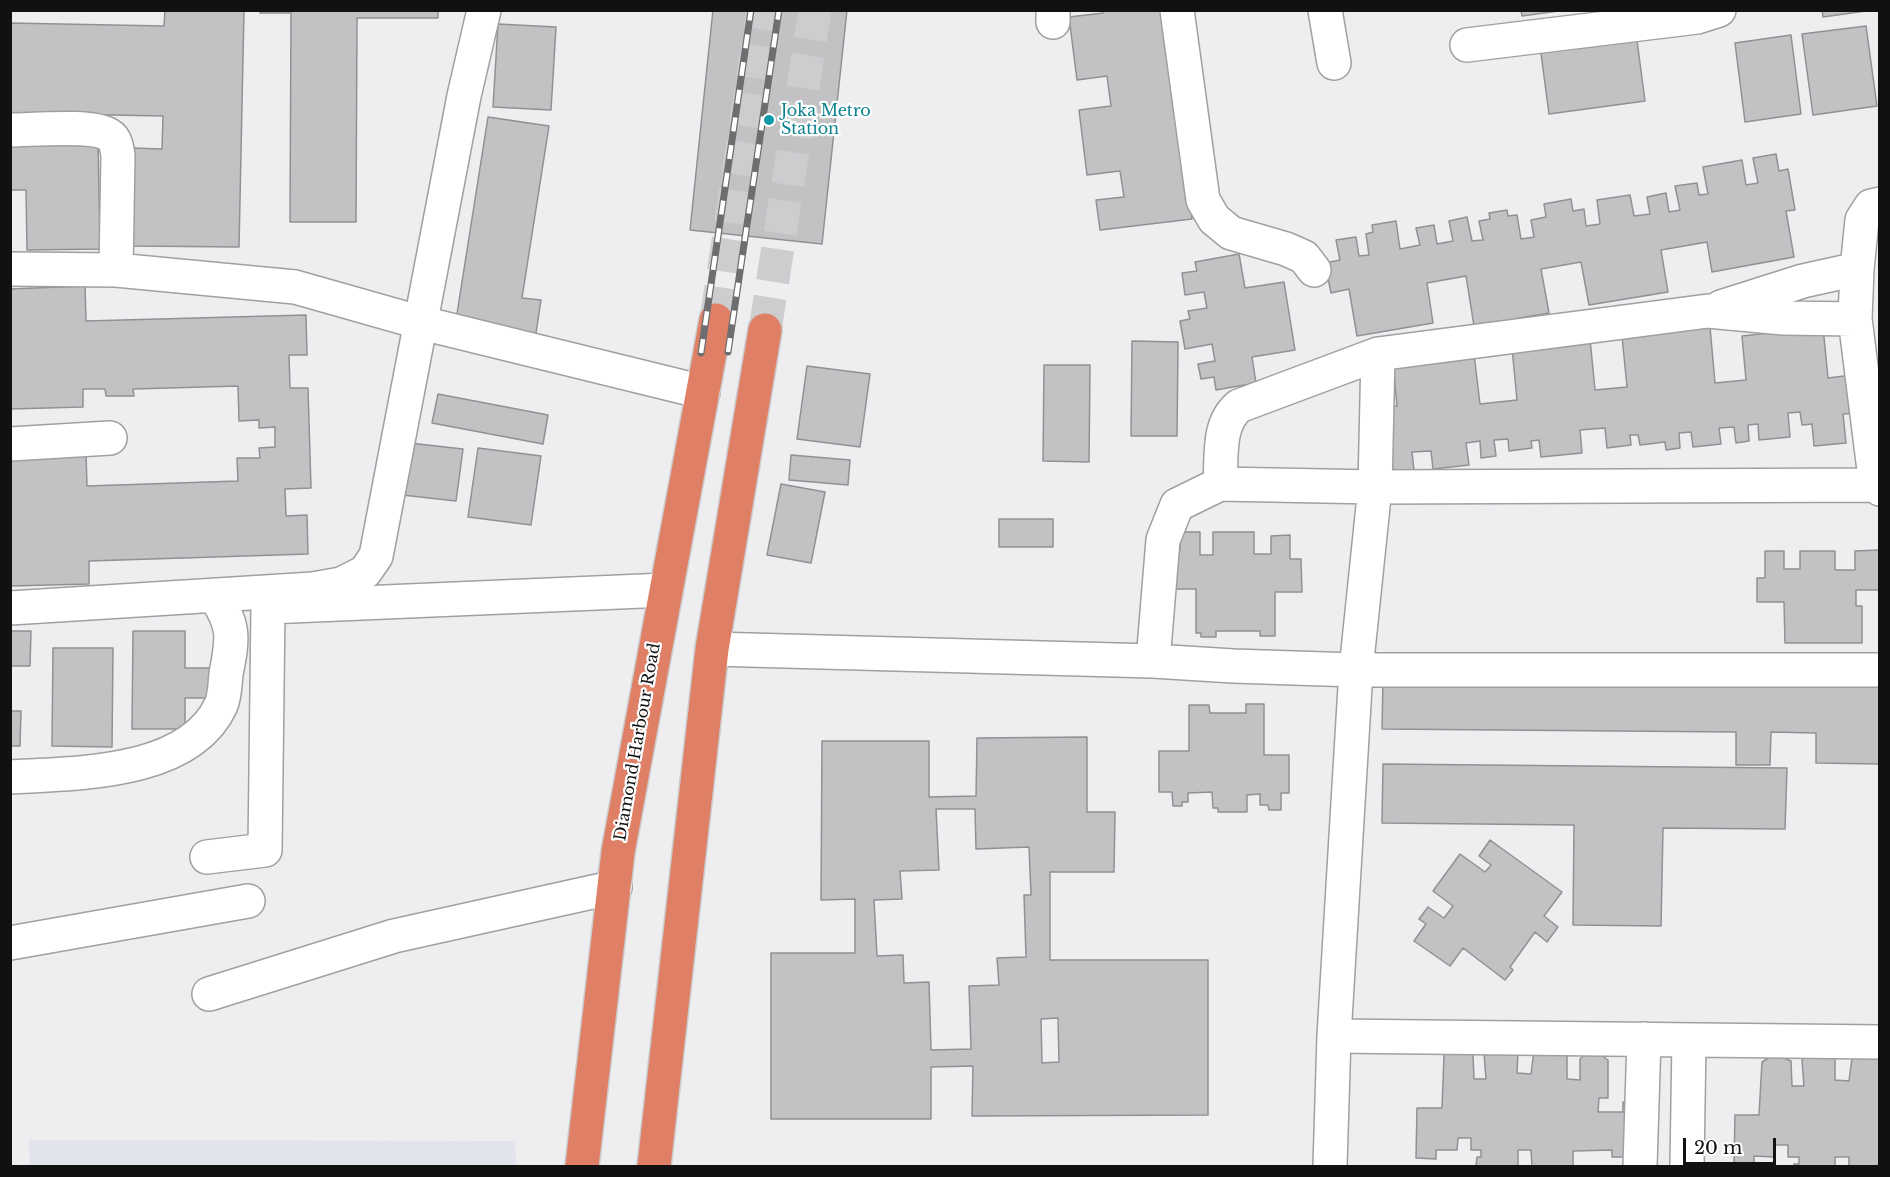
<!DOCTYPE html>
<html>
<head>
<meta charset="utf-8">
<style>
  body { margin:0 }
  #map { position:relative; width:1890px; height:1177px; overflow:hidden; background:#eeeef1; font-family:"Libre Baskerville",serif }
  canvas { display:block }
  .frame { position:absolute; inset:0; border:12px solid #111112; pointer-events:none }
  .scale { position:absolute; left:1683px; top:1138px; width:93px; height:27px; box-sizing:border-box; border:3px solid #111112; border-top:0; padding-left:8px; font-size:18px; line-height:21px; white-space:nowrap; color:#111112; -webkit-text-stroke:4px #fff; paint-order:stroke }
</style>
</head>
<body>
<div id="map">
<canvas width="1890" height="1177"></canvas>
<div class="frame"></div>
<div class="scale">20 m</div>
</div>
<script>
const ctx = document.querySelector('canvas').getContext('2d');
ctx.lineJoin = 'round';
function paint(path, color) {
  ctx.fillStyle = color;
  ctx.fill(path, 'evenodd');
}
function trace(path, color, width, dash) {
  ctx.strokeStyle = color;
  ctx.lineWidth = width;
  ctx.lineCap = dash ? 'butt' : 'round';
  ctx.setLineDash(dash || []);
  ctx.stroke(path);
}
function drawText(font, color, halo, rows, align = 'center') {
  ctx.font = font + ' "Libre Baskerville",serif';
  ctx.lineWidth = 4.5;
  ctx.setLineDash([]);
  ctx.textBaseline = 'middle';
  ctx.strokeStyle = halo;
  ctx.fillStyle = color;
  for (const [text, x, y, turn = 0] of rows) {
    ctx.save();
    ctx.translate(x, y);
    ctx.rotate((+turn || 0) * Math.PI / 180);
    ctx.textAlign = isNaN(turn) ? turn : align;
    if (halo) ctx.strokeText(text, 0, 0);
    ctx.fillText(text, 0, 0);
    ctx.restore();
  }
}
const built = new Path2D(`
  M29 1140 515 1141 516 1166H30Z`);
const building = new Path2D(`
  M165 10H244L239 247 131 246 133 148 162 149 163 116 10 113V23L164 26Z
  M260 10H438V18H357L356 222H290L291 13H260Z
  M713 10H847L822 244 690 230Z
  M1103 10H1167L1192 219 1100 230 1096 200 1124 197 1120 171 1087 175 1079 110 1111 106 1107 76 1077 80 1069 17 1103 13Z
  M1521 10H1566L1522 16Z
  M1822 10H1866V11L1823 17Z
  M498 24 556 27 551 110 493 107Z
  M1866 26 1877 106 1813 115 1802 34Z
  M1636 33 1645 101 1549 114 1540 46Z
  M1791 35 1801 114 1745 122 1735 43Z
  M488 117 549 126 522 298 541 300 536 333 456 320Z
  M98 139 100 249 27 250 26 190H10V141Z
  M1776 154 1779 171 1788 169 1795 210 1786 211 1794 257 1712 272 1707 242 1661 250 1668 292 1589 305 1581 262 1541 269 1549 313 1474 326 1466 276 1427 283 1433 323 1357 336 1349 289 1331 293 1325 263 1340 260 1336 240 1356 237 1359 256 1369 255 1366 234 1373 232 1372 225 1396 221 1400 249 1420 245 1416 228 1434 225 1437 244 1453 241 1449 221 1467 217 1472 241 1483 240 1479 221 1490 219 1489 213 1507 210 1508 216 1517 215 1521 239 1534 237 1531 220 1546 217 1544 204 1571 199 1573 211 1584 209 1586 226 1600 224 1597 200 1630 195 1634 216 1650 214 1647 197 1666 193 1669 212 1680 210 1675 186 1697 183 1699 195 1708 194 1703 167 1742 160 1746 185 1758 183 1753 158Z
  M1239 254 1245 288 1284 282 1295 350 1252 357 1256 383 1216 390 1214 377 1201 379 1198 364 1215 361 1212 344 1185 349 1180 321 1190 319 1188 311 1207 308 1204 292 1185 295 1182 273 1197 271 1195 262Z
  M85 286 86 321 306 315 307 355H289L290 388H308L311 488 285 489 286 516 307 515 308 554 89 561V584L10 586V455L86 453 87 486 238 481 237 458H260L259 448 275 447V427L259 428V420L239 421 238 386 133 389 134 396H106L105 389H83V407L10 409V289Z
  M1710 327 1715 383 1746 380 1742 336 1823 327 1828 378 1852 375 1856 413 1843 414 1846 443 1814 446 1812 424 1802 425 1800 412 1788 413 1790 437 1759 440 1758 424 1748 425 1749 441 1736 443 1734 427 1719 428 1721 444 1693 447 1691 432 1679 433 1680 448 1666 450 1665 442 1640 445 1638 435H1630L1631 445 1607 448 1605 428 1580 430 1582 453 1541 457 1539 440 1531 441 1532 448 1509 451 1508 439 1494 440 1496 456 1481 458 1480 441 1466 443 1469 465 1433 469 1431 451 1412 452 1415 480 1390 483 1382 408 1397 406 1393 363 1474 354 1480 404 1517 400 1512 348 1590 339 1595 390 1627 387 1622 336Z
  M1132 341 1178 342 1177 436H1131Z
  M1044 365H1090L1089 462 1043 461Z
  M807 366 870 374 860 447 797 439Z
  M438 394 548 415 543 444 432 423Z
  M409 443 463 449 456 501 402 495Z
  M478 448 541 456 531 525 468 517Z
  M791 455 850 460 848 485 789 480Z
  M781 484 825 492 811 563 767 555Z
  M999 519H1053V547H999Z
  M1180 532H1200V555H1213V532H1254V554H1271V536L1290 535V559H1301L1302 592H1275V636H1260V631H1216V637H1201V633H1196V589H1170V551L1180 550Z
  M1880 550V590H1856V606H1862V643H1785L1784 602H1757V578H1765V551H1784V569H1800V551H1835V570H1855V551Z
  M10 631H31L30 666H10Z
  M133 631H185V668H213L212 698H185V729H132Z
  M53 648H113L112 747 52 746Z
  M1383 681 1880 686V764L1816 763V733L1771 732 1770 765H1736V732L1382 729Z
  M1246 704H1264V755H1289V793H1281V810H1269L1268 805H1260V794L1247 795V812H1218V808H1213L1212 792 1188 793V802H1182V806H1173L1172 792H1159V751H1189V705H1209L1210 713H1246Z
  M10 711H21L20 746H10Z
  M1087 737V812H1115L1114 872H1050V960H1208V1115L972 1116 973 1066 931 1067V1119H771V953H855V899L821 900 822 741H929V797L976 796 977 738ZM936 809H975L976 849 1029 847 1031 895H1024L1026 957 997 958 999 985 969 986 971 1049 931 1050 929 982 904 983 903 955 877 956 874 900 902 899 900 871 939 870ZM1058 1018 1059 1062 1042 1063 1041 1019Z
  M1383 764 1787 768 1785 829 1663 828 1661 926 1573 925 1574 825 1382 823Z
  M1490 840 1562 892 1544 916 1558 927 1547 942 1535 932 1510 967 1513 970 1505 980 1463 948 1450 966 1414 941 1426 924 1419 919 1428 907 1444 918 1453 906 1433 891 1460 854 1485 872 1491 865 1479 856Z
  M1457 1047 1473 1055 1474 1079H1486L1484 1053 1518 1050 1517 1073 1531 1074 1534 1051H1567V1079L1580 1080V1059L1586 1054 1601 1055 1608 1060V1098H1599L1598 1112H1623V1102L1635 1103 1626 1157H1612V1150L1573 1151V1166H1532L1531 1150H1518V1166H1476L1477 1157H1481V1150H1471V1138H1458L1457 1150H1436V1159L1416 1158 1417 1108H1442L1444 1055Z
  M1808 1051 1835 1057V1080L1849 1081 1852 1058 1880 1054V1166H1849V1157H1835V1166H1794V1164H1799V1157H1788V1145H1775V1157L1754 1156V1165H1734L1735 1115H1759L1762 1062 1775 1054 1791 1061 1792 1086H1804L1802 1060Z`);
const highwayTunnel = new Path2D(`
  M716 320 763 10
  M765 330 815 10`);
const minor = new Path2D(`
  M1053 10V22
  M1177 10 1203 200 1214 219 1231 233 1286 249 1304 257 1314 270
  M1325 10 1334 63
  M1467 45 1697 17 1719 10
  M10 130C32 130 93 124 109 135 116 139 117 149 118 156L116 270
  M10 269 116 270 295 287 422 323 703 392
  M1857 269 1855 319 1876 486 1880 489
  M1721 307 1803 281 1857 269 1862 220 1871 206 1880 204
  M10 444 110 438
  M1220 484 1375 487 1880 485
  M10 608 313 589 341 584 365 572 376 556 464 96 484 10
  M712 649 1153 661 1233 666 1356 670H1880
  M1153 661 1163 540 1177 505 1220 484C1222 457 1217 424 1239 406L1378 354 1708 311 1783 318 1855 319
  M10 777C76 773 189 775 221 705 225 696 225 683 226 674 233 638 235 626 215 596
  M207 857 265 850 268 607 666 590
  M10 943 248 901
  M209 994 394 936 615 887
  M1334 1036 1880 1042
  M1330 1166 1334 1036 1356 670 1375 487 1378 354
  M1640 1166 1644 1039
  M1687 1166 1689 1040`);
const highway = new Path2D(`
  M582 1166 618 852 716 320
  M654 1166 712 649 765 330`);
const rail = new Path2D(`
  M728 352 779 10
  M701 353 751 10`);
const markers = [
  [769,120,6,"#0f9aa8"]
];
const cultureNames = [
  ["Joka Metro",781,111],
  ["Station",781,129]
];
const streetNames = [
  ["Diamond Harbour Road",638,742,-80]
];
paint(built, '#e1e3ed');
paint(building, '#c2c2c5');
trace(building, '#919194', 1.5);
trace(highwayTunnel, '#cdcdd0', 33, [33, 16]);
trace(minor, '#a0a0a3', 36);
trace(highway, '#cbcbcb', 36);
trace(minor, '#fff', 33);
trace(highway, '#df7f66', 33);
trace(rail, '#6e6e70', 7);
trace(rail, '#fff', 4.5, [14]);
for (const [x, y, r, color] of markers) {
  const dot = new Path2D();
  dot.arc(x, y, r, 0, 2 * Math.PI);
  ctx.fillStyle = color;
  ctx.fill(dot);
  trace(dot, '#fff', 2);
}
drawText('16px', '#0d838f', '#fff', cultureNames, 'left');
drawText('16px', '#111112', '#fff', streetNames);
</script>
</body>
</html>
